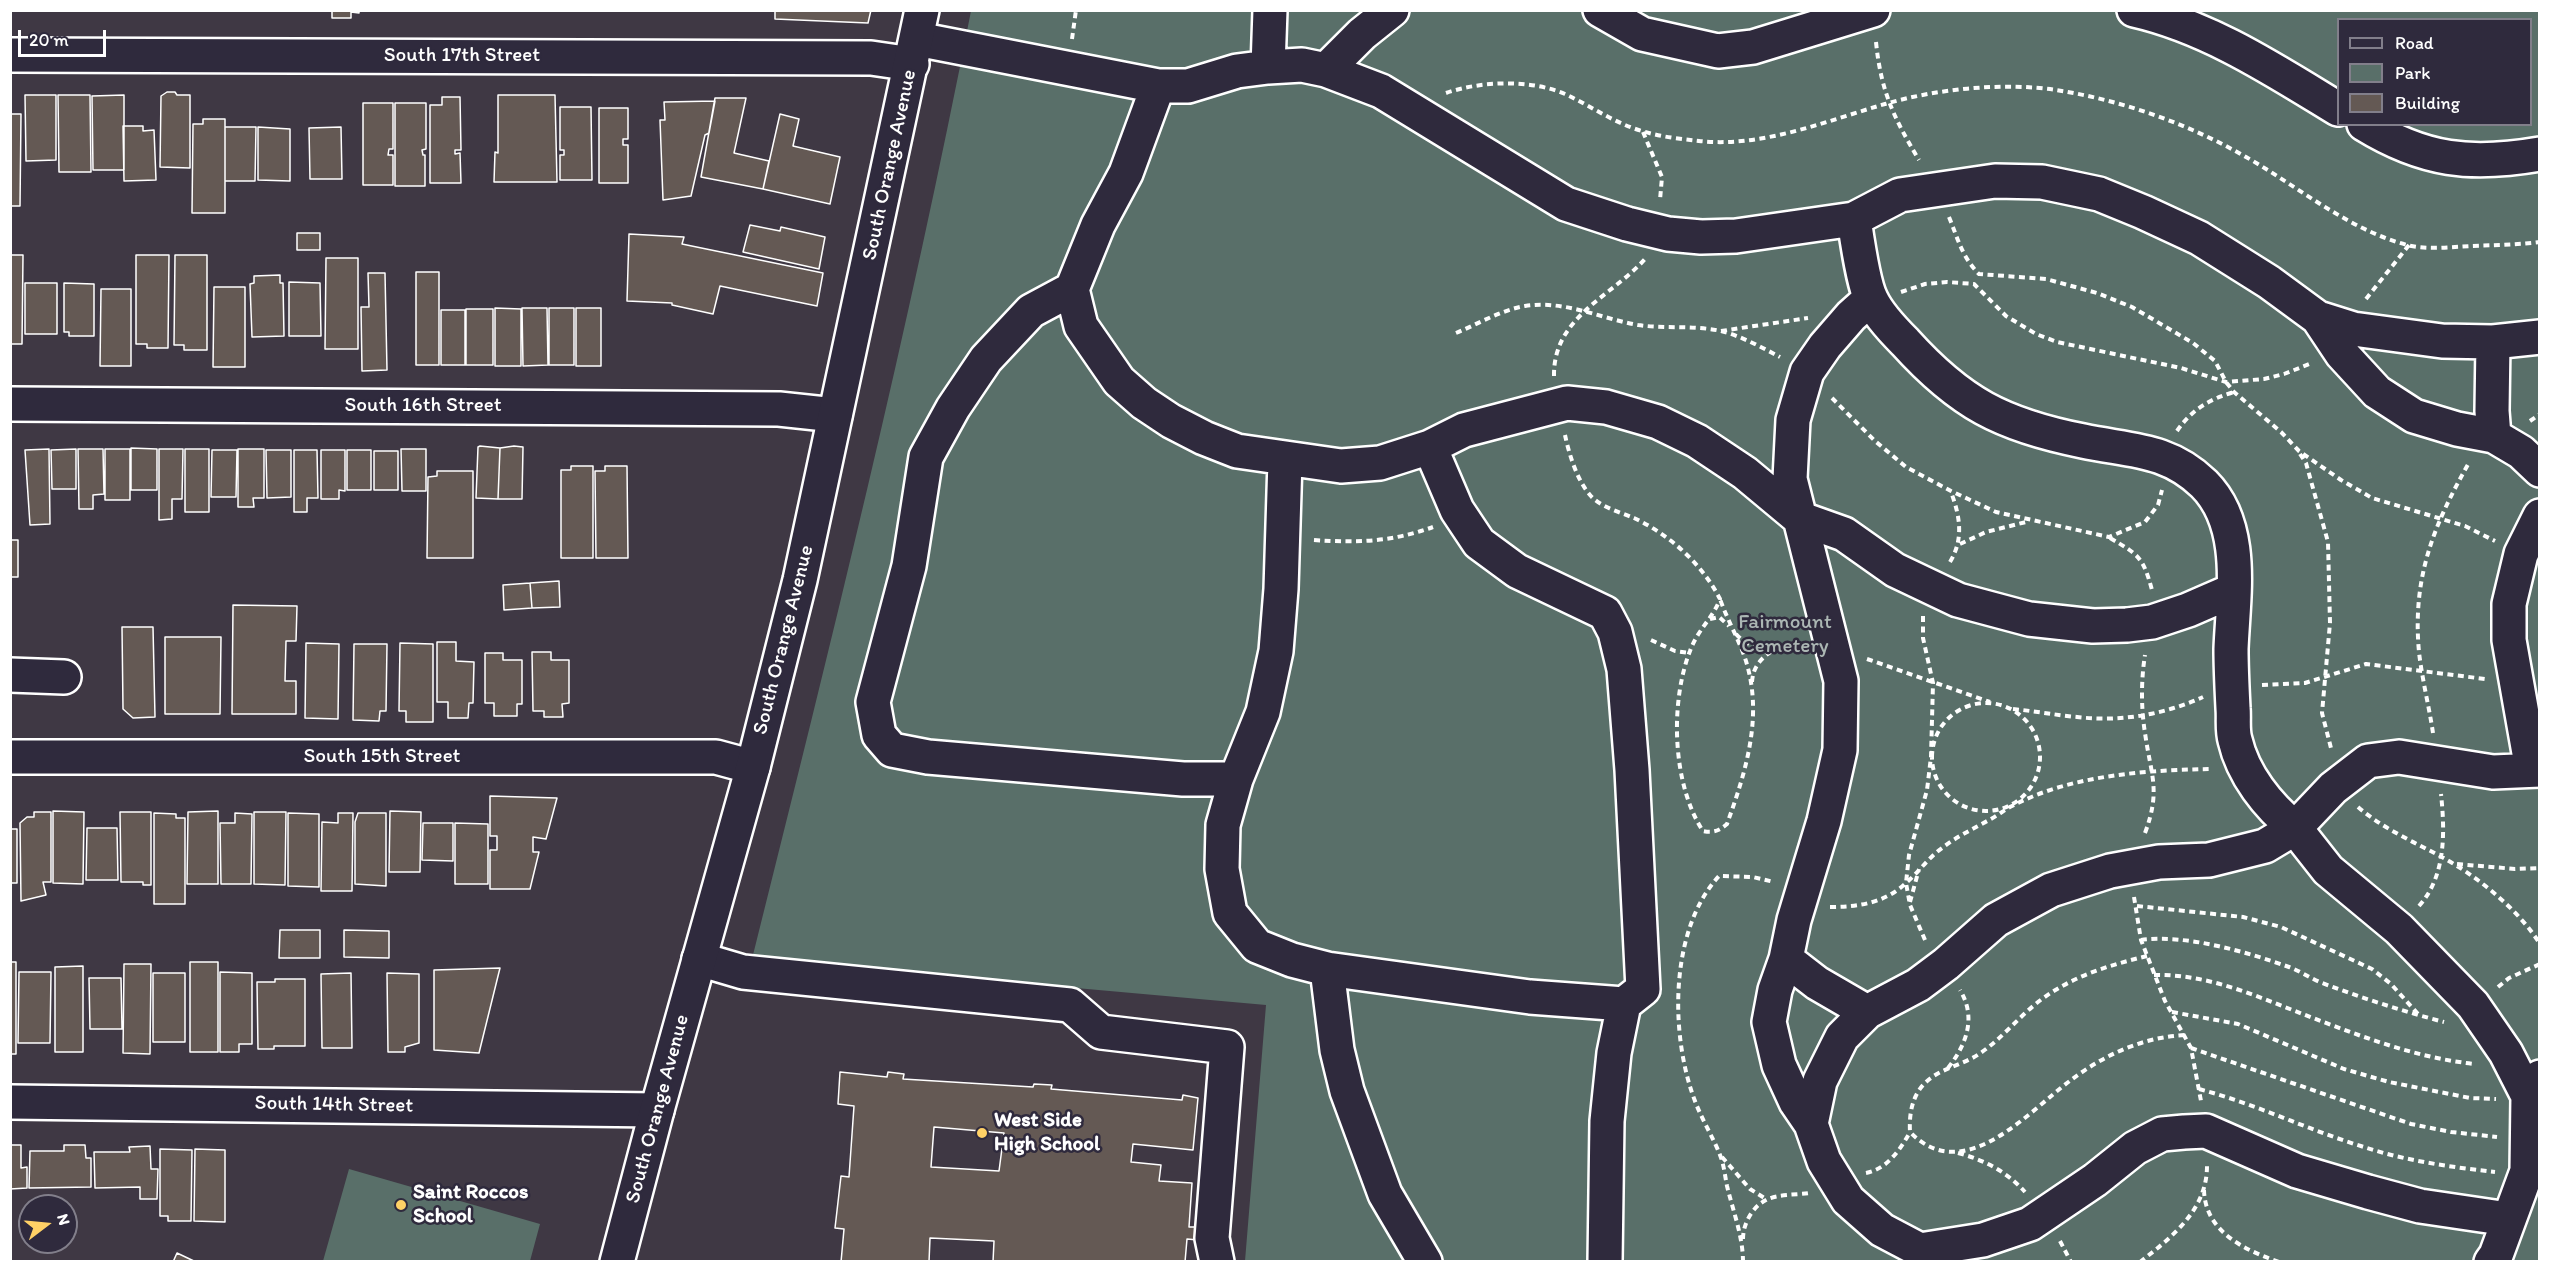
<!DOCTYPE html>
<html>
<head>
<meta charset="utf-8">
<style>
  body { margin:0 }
  #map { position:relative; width:2550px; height:1272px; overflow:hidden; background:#3f3844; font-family:Itim,sans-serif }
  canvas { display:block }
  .frame { position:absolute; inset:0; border:12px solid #fff; pointer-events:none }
  .legend { position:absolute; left:2337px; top:18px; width:195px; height:108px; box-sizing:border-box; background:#2f2a3d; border:2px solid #827f8b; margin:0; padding:8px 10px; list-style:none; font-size:18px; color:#fff }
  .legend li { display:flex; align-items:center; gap:12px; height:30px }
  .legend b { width:30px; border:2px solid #827f8b }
  .north { position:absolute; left:18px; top:1194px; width:60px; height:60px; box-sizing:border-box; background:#2f2a3d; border:2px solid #827f8b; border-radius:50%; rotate:74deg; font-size:16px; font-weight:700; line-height:24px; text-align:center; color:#fff }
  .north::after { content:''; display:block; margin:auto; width:21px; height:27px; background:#ffd166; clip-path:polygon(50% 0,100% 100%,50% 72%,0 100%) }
  .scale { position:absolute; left:18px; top:30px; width:88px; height:27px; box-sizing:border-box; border:3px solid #fff; border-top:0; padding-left:8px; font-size:18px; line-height:21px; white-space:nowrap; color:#fff; -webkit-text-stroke:4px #2f2a3d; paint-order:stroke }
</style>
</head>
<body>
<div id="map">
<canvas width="2550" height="1272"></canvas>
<div class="frame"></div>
<ul class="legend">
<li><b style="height:8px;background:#2f2a3d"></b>Road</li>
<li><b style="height:16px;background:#596f69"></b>Park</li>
<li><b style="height:16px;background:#645954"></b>Building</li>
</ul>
<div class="north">N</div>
<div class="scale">20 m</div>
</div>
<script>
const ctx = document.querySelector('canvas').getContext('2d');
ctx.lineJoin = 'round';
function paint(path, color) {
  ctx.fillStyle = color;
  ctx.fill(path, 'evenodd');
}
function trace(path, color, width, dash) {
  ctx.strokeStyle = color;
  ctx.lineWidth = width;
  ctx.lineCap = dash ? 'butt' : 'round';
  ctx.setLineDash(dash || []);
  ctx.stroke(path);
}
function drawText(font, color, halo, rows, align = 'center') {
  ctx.font = font + ' Itim,sans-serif';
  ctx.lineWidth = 5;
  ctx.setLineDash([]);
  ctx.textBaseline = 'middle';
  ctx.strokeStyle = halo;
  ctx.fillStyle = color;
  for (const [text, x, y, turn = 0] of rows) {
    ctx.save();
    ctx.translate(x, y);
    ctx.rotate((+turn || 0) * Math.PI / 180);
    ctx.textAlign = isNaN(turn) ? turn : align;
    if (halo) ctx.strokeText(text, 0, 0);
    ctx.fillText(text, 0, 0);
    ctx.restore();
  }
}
const green = new Path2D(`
  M971 11H2539V1261H1245L1266 1005 752 959C831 644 909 329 971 11ZM2338 20H2530V124H2338Z
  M349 1169 540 1224 530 1261H323Z`);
const building = new Path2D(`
  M332 10H359V13L351 12V18H332Z
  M775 10H871L868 23 775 19Z
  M167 92H175L177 95H190V168L160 167 161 96Z
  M25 95H56V160L26 161Z
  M58 95H90L91 172H59Z
  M124 95V170H93L92 96Z
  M498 95H555L557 182H494L495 152 498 153Z
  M442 97H460L461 150H455V154L460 153 461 183H430V105H442Z
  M715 98H746L734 153 769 161 763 189 701 177Z
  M715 101 709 133 705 135 691 196 663 200 660 120H665L664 102Z
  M363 103H393V149H389L388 155H393V185H363Z
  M395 103H426V149L422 150 423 155H425V186H395Z
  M560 107H591L592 180H560V155H564V150H560Z
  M599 108H628V139H623V145H628V183H599Z
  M10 114H21L20 206H10Z
  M780 114 799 119 793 146 840 157 830 204 763 189Z
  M203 119H225V213H192L193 124H203Z
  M123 126H143V131L154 130 156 180 124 181Z
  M225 127H256L255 181H225Z
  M258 127 290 129V181L258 180Z
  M341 127 342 179H310L309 128Z
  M750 225 780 231 781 227 825 237 819 269 743 252Z
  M297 233H320V250H297Z
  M629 234 684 237 682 244 823 273 817 306 720 286 713 314 672 305V303L627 301Z
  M10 255H23L22 344H10Z
  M136 255H169L168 348H147V344H136Z
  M175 255H207V350H184V345H174Z
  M326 258H358V349H325Z
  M416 272H439V365H416Z
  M368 273H385L387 370 362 371 361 307H369Z
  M280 275V283H283L284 336 252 337 250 284 254 283V276Z
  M289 282 320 283 321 336H289Z
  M25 283H57V334H25Z
  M64 283 94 284V336H69V332H64Z
  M214 287H245V367H213Z
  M101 289H131V366H100Z
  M495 308 521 309V366H495Z
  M522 308H547L548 365 523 366Z
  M549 308H574V365H549Z
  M576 308H601V366H576Z
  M466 309H493V365H466Z
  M441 310H465V365H441Z
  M480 446 500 448 498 499 476 498 478 447Z
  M514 446 523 447 522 499H498L500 448Z
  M131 448 157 449V490H131Z
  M49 449 50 524 30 525 25 450Z
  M76 449V489H52L51 450Z
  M78 449H103L104 494 93 495V509H79Z
  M105 449H130V500H105Z
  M159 449H183L182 499H172V519L159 520Z
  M185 449H209V512H185Z
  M238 449H264V498H253L254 507H238Z
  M401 449H426V491H402Z
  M212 450H237L236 497H211Z
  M266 450H291V497L267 498Z
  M294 450H317L318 498H307V512H294Z
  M321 450H345V491L339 490V499H321Z
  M347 450H371V490H347Z
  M374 451H398V490H374Z
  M571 466H593V558H561V470H571Z
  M605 466H627L628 558H596L595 471H605Z
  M437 471H473V558H427L428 477 437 476Z
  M10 540H18V577H10Z
  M559 581 560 607 532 608 530 583Z
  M530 583 532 608 504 610 503 585Z
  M233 605 297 606 296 641H286L285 681H296V714H232Z
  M122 627H153L155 717 133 718 123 709Z
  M165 637H221L220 714H165Z
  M437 642H456V661L474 662 473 703H469L468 718H448V702H437Z
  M306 643 339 644 338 719 305 718Z
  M400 643 433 644V722H406V711H399Z
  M354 644H387L386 711H380L379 721 353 720Z
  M532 652H551V660H569V703L562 704 563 717H544V711H533Z
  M485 653H503V660H522V704H517V716H494V703H485Z
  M490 796 557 798 546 839 533 837V852H539L530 889H490V850H497V836H490Z
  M53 811 84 812 83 884 53 883Z
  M218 811V884H187L188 812Z
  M390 811 421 812 420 872H389Z
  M34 812H51V882H43L46 895 21 901 20 823 27 817H34Z
  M120 812H151V885H143V882H121Z
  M254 812H286L285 885 254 884Z
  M154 813 176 814V818H185V904H154Z
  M235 813 252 814 251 884H221L220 823H235Z
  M288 813 319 814V887L288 886Z
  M338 813H353L352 891H321L322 822 338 823Z
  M358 813H386V886L355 884V822Z
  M423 823H453V861L422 860Z
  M455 823 488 824V884H455Z
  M87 828H117L118 880H86Z
  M10 829H17V883H10Z
  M280 930H320V958H279Z
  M344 930 389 931V958L344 957Z
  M10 962H16V1054H10Z
  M190 962H218V1052H190Z
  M124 964H151L150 1054 123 1053Z
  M83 966V1052H55V967Z
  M500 968 479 1053 434 1050V970Z
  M19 972H51L50 1043H18Z
  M220 972 252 973V1044H239V1052H220Z
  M153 973H185V1042H153Z
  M351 973 352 1048H322L321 974Z
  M387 973 419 974V1043L405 1047V1052H388Z
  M89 978H121L122 1029H90Z
  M275 979H305V1046H274V1049H258L257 982H275Z
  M840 1072 887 1077 888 1072 904 1074 903 1079 1033 1087 1034 1084 1052 1085 1051 1089 1182 1100 1183 1095 1198 1098 1193 1150 1133 1144 1131 1162 1161 1165 1159 1181 1192 1183 1189 1227H1200L1198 1240 1187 1239 1185 1262H993L994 1241 930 1238 929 1262H841L844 1229 835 1228 841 1176 849 1177 854 1106 838 1104ZM934 1127 1004 1133 999 1171 931 1167Z
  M10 1145H21V1168L27 1167V1188L10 1189Z
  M64 1145H85L86 1158H91V1187L29 1188 30 1151H64Z
  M150 1146 151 1169H158L157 1199H140V1187L95 1188 94 1152H130L129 1147Z
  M160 1149 192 1150 191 1221H168V1216H160Z
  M195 1149 225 1150V1222L194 1221Z
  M177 1253 196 1262H173Z`);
const path = new Path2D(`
  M1072 39 1076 10
  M1876 42C1881 92 1894 118 1919 160
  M1446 93C1481 81 1530 79 1565 94 1591 106 1614 123 1642 131 1661 137 1681 139 1699 141 1762 148 1826 121 1885 104 1936 89 2004 82 2056 90 2121 100 2189 124 2246 157 2299 187 2347 229 2407 245 2427 250 2450 247 2471 246 2494 245 2516 245 2540 242
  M1643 132 1662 177 1660 200
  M1949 217C1958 239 1962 257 1979 274L2046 279 2097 293 2132 307 2193 343 2215 361 2226 382 2234 392 2281 432 2299 451 2341 480 2372 498 2465 526 2495 541
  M1901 292 1925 284 1947 282 1974 284 2006 316 2036 334 2057 342 2181 368 2226 382 2264 379 2284 374 2312 363
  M2366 299 2409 245
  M1721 331 1808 318
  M1456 333C1478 324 1501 310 1525 306 1565 300 1599 318 1638 325 1665 329 1694 325 1721 331 1741 336 1761 347 1780 357
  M1554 376C1553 317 1611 297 1645 259
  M1832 398 1875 441 1906 467 1951 491 1996 512 2109 537 2145 522 2158 505 2162 490
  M2530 421 2540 414
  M2177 431C2192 409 2210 399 2234 392
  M1565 435C1569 454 1577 480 1590 495 1600 507 1620 512 1634 518 1670 535 1702 564 1720 599 1713 618 1698 629 1690 651 1670 702 1672 784 1703 831 1713 833 1719 831 1727 824 1746 771 1764 715 1745 658 1738 638 1727 619 1720 599
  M2300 454 2306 463 2328 542 2330 623 2322 713 2332 752
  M2110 538C2139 555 2143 557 2152 590
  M1314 540C1358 543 1391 542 1433 527
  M1960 544 1986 532 2026 522
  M1950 562C1964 539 1960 516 1951 492
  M1923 616V638L1933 683 1931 757 1927 790 1909 855 1906 883 1910 905 1925 940
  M1710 619 1719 617 1729 626
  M1736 634C1753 654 1779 647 1802 647
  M1651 640 1675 651 1689 653
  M1867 659 1990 702
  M1752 682C1753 666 1762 657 1775 649
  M2262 685 2305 683 2366 664 2485 679
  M1932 757a54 54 0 1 1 108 0a54 54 0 1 1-108 0Z
  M2013 709C2034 711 2055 715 2077 717 2120 722 2163 715 2203 697
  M2433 733C2429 706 2422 679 2419 652 2412 577 2434 524 2470 461
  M2358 807C2382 828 2412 841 2440 856 2477 876 2518 909 2540 944
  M2145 833C2161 790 2151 776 2145 733 2141 708 2141 680 2145 655
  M2457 864 2515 869 2540 868
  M2134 897 2141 940 2165 1001 2191 1048 2201 1101
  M1910 902 1919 869
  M2137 906 2243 917 2281 927 2372 969 2391 984 2418 1014
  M2419 906C2446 876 2445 832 2441 794
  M1830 907C1858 907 1885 903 1906 883 1919 872 1928 858 1942 848 1956 837 1973 829 1989 820 1997 816 2004 810 2012 806 2071 775 2146 770 2212 769
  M2141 940C2186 934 2247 952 2289 967 2300 971 2310 978 2322 983 2362 998 2402 1011 2444 1022
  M2147 956C2110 965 2073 976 2042 999 2019 1016 2003 1038 1979 1054 1963 1065 1941 1068 1926 1082 1912 1095 1909 1114 1910 1132 1964 1188 2029 1111 2071 1080 2104 1055 2143 1037 2185 1035
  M2154 975C2205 974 2249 993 2295 1011 2352 1033 2414 1058 2475 1064
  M2498 987 2509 978 2540 964
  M2172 1012 2238 1024 2344 1069 2389 1082 2470 1098 2496 1099
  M2191 1048 2411 1124 2451 1132 2497 1137
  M1948 1068C1966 1045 1977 1018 1960 990
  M2199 1089C2256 1104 2308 1130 2364 1147 2406 1161 2451 1167 2495 1172
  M1958 1153C1984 1160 2006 1171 2025 1192
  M1722 1157 1750 1189 1766 1199
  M1866 1173C1887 1169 1900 1150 1910 1132
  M2204 1190C2205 1232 2245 1250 2279 1262
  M1743 1239C1743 1224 1752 1207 1766 1200 1777 1194 1796 1195 1809 1193
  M2060 1241 2071 1262
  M1743 1262C1743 1236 1733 1211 1727 1186 1725 1176 1724 1165 1720 1155 1713 1137 1702 1120 1695 1101 1670 1036 1669 930 1719 876L1753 877 1774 882
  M2140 1262C2172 1237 2207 1210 2207 1166`);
const minor = new Path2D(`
  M1600 10 1642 34 1718 51 1753 47 1873 10
  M2134 10C2209 27 2274 70 2338 109
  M917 39 1158 86H1188L1237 71 1268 67 1302 65 1326 70 1381 91 1566 204 1627 224 1668 234 1701 237 1736 236 1854 219 1900 195 1995 181 2042 182 2099 194 2143 212 2199 238 2269 282 2318 318 2353 329 2442 341 2493 342 2540 337
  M10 55 871 58 912 64
  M1268 67 1270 10
  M1326 70 1362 34 1392 10
  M1158 86 1126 173 1098 225 1072 289 1081 326 1119 381 1144 403 1171 421 1204 438 1237 451 1341 466 1380 463 1430 447 1464 430 1567 403 1606 407 1658 422 1697 441 1745 473 1799 518 1844 534 1895 570 1958 600 2029 619 2093 626 2127 625 2152 622 2188 610 2234 590
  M2364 124C2424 161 2471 166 2540 154
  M1854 219C1857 239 1863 283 1871 299 1878 314 1893 330 1905 342 1960 403 2002 425 2083 441 2129 451 2167 448 2204 484 2246 526 2233 596 2231 649 2231 669 2232 688 2233 708 2234 718 2232 730 2235 740 2243 775 2268 806 2295 828L2333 788 2368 761 2399 757 2493 772 2540 770
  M1072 289 1031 311 986 359 953 408 926 457 909 566 873 702 879 735 892 750 928 757 1183 779H1236
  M1870 299 1851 316 1825 346 1807 372 1793 420 1790 479 1841 681 1840 750 1824 821 1794 920 1786 959 1775 990 1769 1022 1779 1065 1796 1102 1811 1124 1824 1161 1848 1200 1882 1230 1920 1250 1929 1262
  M2318 318 2342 354 2377 392 2414 416 2457 429 2494 436 2521 452 2540 470
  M2493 342 2492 411 2494 436
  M10 404 779 409 835 415
  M1430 447 1457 510 1479 543 1517 571 1605 613 1615 632 1624 669 1632 770 1643 989 1624 1004 1614 1053 1607 1121 1605 1262
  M1285 460 1281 589 1276 651 1263 712 1236 779 1223 825 1222 869 1230 913 1257 946 1292 960 1327 969 1530 997 1624 1004
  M10 675 64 677
  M10 757H716L753 767
  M2532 770 2509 640V604L2521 554 2540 516
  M699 959 743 972 1070 1005 1101 1032 1227 1047 1212 1238 1217 1262
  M1786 959 1817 983 1867 1012 1842 1037 1820 1081 1811 1124
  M1327 969 1337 1050 1347 1091 1385 1194 1425 1262
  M1867 1012 1918 985 1946 964 1996 920 2051 890 2110 871 2159 862 2209 860 2265 846 2295 828 2328 870 2399 929 2473 1005 2506 1053 2528 1096 2540 1077
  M10 1102 657 1110
  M1920 1250 1983 1240 2030 1224 2095 1180 2135 1148 2162 1134 2184 1132 2206 1131 2297 1171 2368 1192 2420 1206 2508 1219
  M2491 1262 2496 1255 2527 1171 2528 1096`);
const major = new Path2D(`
  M617 1262 657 1110 753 767 800 580 922 10`);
const markers = [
  [982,1133,6,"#ffd166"],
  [401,1205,6,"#ffd166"]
];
const streetNames = [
  ["South 17th Street",462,56],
  ["South Orange Avenue",890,165,-78],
  ["South 16th Street",423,406],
  ["South Orange Avenue",784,640,-76],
  ["South 15th Street",382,757],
  ["South 14th Street",334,1105,1],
  ["South Orange Avenue",658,1109,-75]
];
const parkNames = [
  ["Fairmount",1785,623],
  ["Cemetery",1785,647]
];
const poiNames = [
  ["West Side",994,1121],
  ["High School",994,1145],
  ["Saint Roccos",413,1193],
  ["School",413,1217]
];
paint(green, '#596f69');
paint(building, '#645954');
trace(building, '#fff', 1.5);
trace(minor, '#fff', 38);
trace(major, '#fff', 38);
trace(path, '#fff', 4, [6, 4.5]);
trace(minor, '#2f2a3d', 33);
trace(major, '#2f2a3d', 33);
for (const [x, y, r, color] of markers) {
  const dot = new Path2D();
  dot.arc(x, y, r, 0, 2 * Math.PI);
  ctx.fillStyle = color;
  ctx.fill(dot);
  trace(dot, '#2f2a3d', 2);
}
drawText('21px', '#fff', '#2f2a3d', streetNames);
drawText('21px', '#acb7b4', '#2f2a3d', parkNames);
drawText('bold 21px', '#fff', '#2f2a3d', poiNames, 'left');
</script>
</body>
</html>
